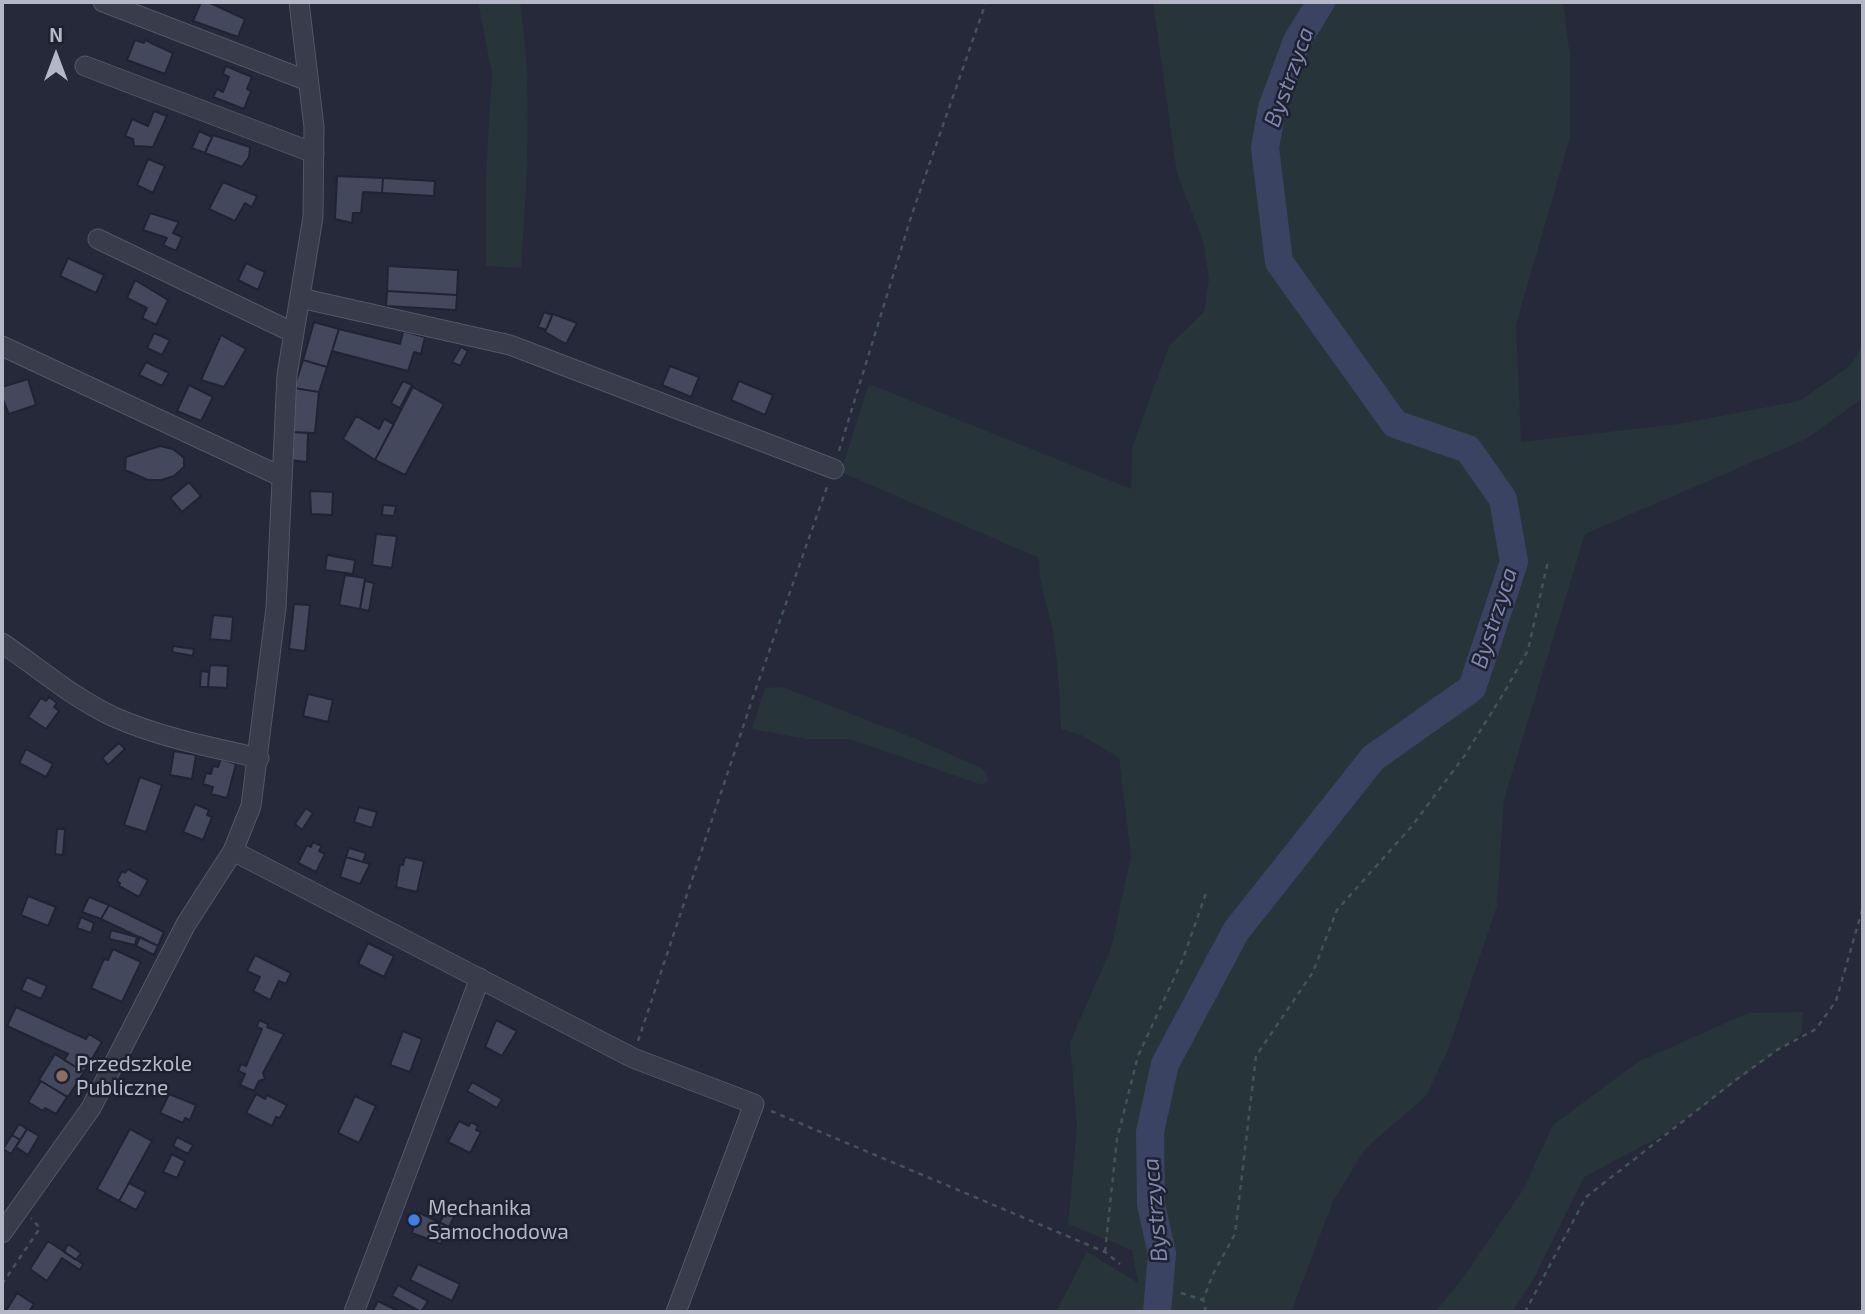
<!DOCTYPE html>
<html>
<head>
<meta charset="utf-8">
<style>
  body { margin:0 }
  #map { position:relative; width:1865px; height:1314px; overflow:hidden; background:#25293a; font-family:"Exo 2",sans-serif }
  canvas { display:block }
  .frame { position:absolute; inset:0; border:4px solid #b4b7c6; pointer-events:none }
  .north { position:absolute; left:21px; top:21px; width:70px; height:70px; -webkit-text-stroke:5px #1d2130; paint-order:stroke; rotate:0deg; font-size:19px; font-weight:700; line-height:28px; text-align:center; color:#b4b7c6 }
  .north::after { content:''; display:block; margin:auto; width:24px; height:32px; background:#b4b7c6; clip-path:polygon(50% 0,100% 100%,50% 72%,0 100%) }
</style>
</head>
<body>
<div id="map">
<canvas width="1865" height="1314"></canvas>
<div class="frame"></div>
<div class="north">N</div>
</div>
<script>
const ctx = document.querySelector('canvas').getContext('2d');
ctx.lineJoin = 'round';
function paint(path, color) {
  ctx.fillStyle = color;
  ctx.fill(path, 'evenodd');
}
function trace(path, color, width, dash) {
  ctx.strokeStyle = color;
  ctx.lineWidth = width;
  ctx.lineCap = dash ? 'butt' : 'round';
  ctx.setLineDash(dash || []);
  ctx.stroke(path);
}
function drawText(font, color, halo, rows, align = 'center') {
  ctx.font = font + ' "Exo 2",sans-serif';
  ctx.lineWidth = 5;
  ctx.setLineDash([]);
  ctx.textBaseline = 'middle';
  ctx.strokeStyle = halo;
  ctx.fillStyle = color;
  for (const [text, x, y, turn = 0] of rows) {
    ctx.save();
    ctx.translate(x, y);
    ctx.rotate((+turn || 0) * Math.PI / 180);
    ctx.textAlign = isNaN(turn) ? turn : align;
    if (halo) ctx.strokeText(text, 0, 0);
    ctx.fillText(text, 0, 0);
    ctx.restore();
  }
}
const green = new Path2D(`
  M478 2H520C533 91 527 178 521 268L486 266V176L492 73Z
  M1153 2H1563L1570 56V138L1516 324 1521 442 1678 424 1799 401 1850 366 1863 345V398L1806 439 1585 534 1504 799 1497 906 1448 1050 1426 1096 1365 1149 1333 1201 1291 1312H1056L1087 1252 1138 1283 1132 1250 1068 1224 1077 1127 1070 1042 1111 949 1131 856 1119 758 1081 735 1061 729C1060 696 1058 665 1053 632 1048 604 1039 589 1039 558L841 472 869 384 1131 489 1132 448 1169 346 1204 312 1209 279 1203 240 1177 174Z
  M782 687 916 739 983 769 989 780 982 785 850 739H807L752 729 765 688Z
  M1803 1012 1802 1033 1665 1134 1584 1177 1535 1276 1512 1312H1435L1463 1278 1524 1188 1553 1125 1638 1062 1748 1013Z`);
const river = new Path2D(`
  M1157 1312 1162 1254 1151 1204 1150 1132 1165 1064 1236 931 1373 758 1472 688 1514 562 1503 499 1468 449 1395 424 1279 262 1265 148 1272 108 1297 41 1321 2`);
const building = new Path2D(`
  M201 2H208L245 19 238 37 193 21Z
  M135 40 144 43 145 40 173 53 165 74 127 60Z
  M226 66 252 77 247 89 251 91 244 109 213 97 217 89 223 92 229 77 223 74Z
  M154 111 167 116 153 147 134 146 133 139 125 136 132 119 148 126Z
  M199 131 212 137 205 153 192 148Z
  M213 135 250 147 249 157 242 167 205 153Z
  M148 159 165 166 153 193 137 185Z
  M337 176 383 178 382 193 363 192 361 213H353L352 223 335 219Z
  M383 178 435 181 434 196 382 193Z
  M223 182 257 196 252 207 245 203 235 221 209 209Z
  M150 213 179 222 173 233 182 237 176 251 163 245 167 238 143 230Z
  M68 258 104 275 96 293 60 276Z
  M246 263 265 272 258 290 238 280Z
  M388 266 458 270 457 295 387 291Z
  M135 280 168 300 156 325 142 318 147 308 127 298Z
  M387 291 457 295 456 310 386 306Z
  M544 312 552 315 546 330 538 327Z
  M553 314 577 323 566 344 545 332Z
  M314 322 339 329 327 367 303 360Z
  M339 329 400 344 403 331 425 337 421 354 414 352 408 371 332 351Z
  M154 333 170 340 162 355 147 348Z
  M221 335 246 349 224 387 201 380Z
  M461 347 468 351 460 366 452 362Z
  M303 360 327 367 319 392 294 388Z
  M146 362 169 373 162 386 139 375Z
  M670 366 699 377 691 397 662 385Z
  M28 379 36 405 9 414 2 398V387Z
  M403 381 412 385 400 408 391 403Z
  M739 381 773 395 765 415 731 400Z
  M189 385 213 397 201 421 177 411Z
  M413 387 444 404 405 475 375 460Z
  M294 388 319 392 315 433 291 432Z
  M356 416 379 429 384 419 394 424 375 460 343 439Z
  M291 432 308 433 307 462 289 460Z
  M160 446 173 449 184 458V467L174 476 161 480H148L125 470 126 457Z
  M189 482 201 496 182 512 170 498Z
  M310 491 333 492 332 515 311 514Z
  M383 505 396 506 394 516 382 515Z
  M376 534 397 536 392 568 372 565Z
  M327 555 355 560 353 574 325 570Z
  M345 575 365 578 360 609 339 605Z
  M365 581 374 583 369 611 360 609Z
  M294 604 310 605 305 651 289 649Z
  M213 615 233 617 231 641 210 639Z
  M173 646 194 649 193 656 172 652Z
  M210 665 228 666 227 688 208 687Z
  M201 671 209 672 208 687H200Z
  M308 694 333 700 328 722 303 716Z
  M49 697 57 703 54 707 59 711 46 729 28 717 41 698 46 701Z
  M119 743 125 749 108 765 102 758Z
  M26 749 53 764 46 777 19 763Z
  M174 751 196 755 192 779 170 775Z
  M221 759 236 764 227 798 211 794 213 787 203 784 206 773 211 774 213 766 218 767Z
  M140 777 162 785 146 832 124 825Z
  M195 804 209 810 207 815 212 817 203 840 183 832Z
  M359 807 377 812 372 828 354 822Z
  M306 808 313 813 302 830 295 824Z
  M57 829H65L63 855 55 854Z
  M313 842 322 846 319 851 325 854 316 872 298 863 307 845 311 847Z
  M349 848 366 853 363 862 346 857Z
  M346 857 370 864 360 884 340 877Z
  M405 857 424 861 417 892 396 887 400 864 403 865Z
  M128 869 148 880 139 897 119 886 120 883 117 881 122 871 125 873Z
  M28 896 56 907 48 926 21 915Z
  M89 897 109 905 101 919 82 912Z
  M109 905 164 932 158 946 101 919Z
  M81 917 94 923 91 933 77 928Z
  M111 930 137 937 135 945 109 939Z
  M140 937 158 946 154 955 136 946Z
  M368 943 394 956 384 977 358 964Z
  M113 949 141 962 122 1002 91 988 104 959 108 960Z
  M255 955 291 973 286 984 279 981 270 1000 253 991 260 977 247 971Z
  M27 977 47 986 41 999 21 990Z
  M16 1007 86 1039 89 1034 102 1042 84 1072 64 1060 68 1054 7 1026Z
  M259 1020 268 1024 267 1027 284 1034 263 1073 265 1079 259 1081 254 1091 240 1085 245 1074 238 1071 241 1064 246 1066 262 1029 257 1027Z
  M496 1020 517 1031 502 1056 485 1047Z
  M403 1031 422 1039 410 1072 390 1065Z
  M55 1054 84 1072 68 1097 39 1080Z
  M41 1081 67 1097 56 1114 45 1108 43 1111 28 1102Z
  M472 1082 502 1099 497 1108 467 1091Z
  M169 1094 196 1105 190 1120 185 1118 183 1123 160 1113Z
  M256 1094 265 1099 267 1095 287 1105 280 1118 276 1117 272 1126 246 1113Z
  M355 1096 376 1106 359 1143 338 1133Z
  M459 1121 469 1126 471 1122 478 1126 476 1130 481 1132 470 1153 448 1142Z
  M19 1124 27 1129 20 1140 12 1135Z
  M27 1129 39 1136 28 1155 16 1147Z
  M130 1129 152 1141 119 1201 97 1189Z
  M12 1135 20 1140 11 1154 3 1149Z
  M177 1137 193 1145 188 1154 173 1146Z
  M172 1154 185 1161 177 1178 163 1172Z
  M129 1183 146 1192 136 1210 119 1201Z
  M449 1204 458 1209 449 1227 440 1222Z
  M418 1212 449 1227 441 1244 412 1233Z
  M48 1241 83 1264 80 1270 62 1258 47 1281 30 1269Z
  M68 1244 81 1253 76 1260 64 1252Z
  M418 1264 460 1284 452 1301 410 1280Z
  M398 1285 428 1301 421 1312 392 1296Z
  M17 1293 34 1304 29 1312 6 1311Z
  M378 1301 400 1312H372Z`);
const path = new Path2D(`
  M839 451 912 214 986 2
  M638 1041 753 697 828 484
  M771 1111 1105 1252 1120 1264
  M1105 1252 1117 1139 1138 1056 1183 959 1206 893
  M2 1284 40 1228 31 1218
  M1181 1293 1203 1300
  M1206 1312 1203 1300 1213 1274 1235 1234 1256 1056 1313 972 1337 910 1412 826 1465 755 1505 691 1528 650 1548 561
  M1525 1312 1586 1197 1737 1079 1777 1050 1816 1029 1836 1001 1863 907`);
const minor = new Path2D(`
  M103 2 308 81
  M85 66 314 153
  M98 239 294 333
  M300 298 510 345 834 469
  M2 346 280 476
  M2 643C39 668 73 698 114 717 159 737 210 747 259 758
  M233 851 633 1058 754 1104 676 1312
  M2 1233 91 1108 186 924 233 851 251 806 276 608 287 375 313 217 314 127 299 2
  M354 1312 480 978`);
const markers = [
  [62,1076,7,"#8d6e63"],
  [414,1220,7,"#3f7fe0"]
];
const poiNames = [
  ["Przedszkole",76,1064],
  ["Publiczne",76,1088],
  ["Mechanika",428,1208],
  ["Samochodowa",428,1232]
];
const waterNames = [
  ["Bystrzyca",1289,77,-70],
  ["Bystrzyca",1494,618,-72],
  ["Bystrzyca",1155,1210,-95]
];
paint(green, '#27353b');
trace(river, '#3b4362', 28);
paint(building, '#44485c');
trace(building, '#1f2332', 2);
trace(minor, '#535766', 21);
trace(path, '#445259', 2.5, [5, 5]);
trace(minor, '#383c4b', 19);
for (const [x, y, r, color] of markers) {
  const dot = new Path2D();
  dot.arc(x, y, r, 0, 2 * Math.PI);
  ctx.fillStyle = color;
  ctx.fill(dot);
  trace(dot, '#1d2130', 2.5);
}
drawText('21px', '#b4b7c6', '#1d2130', poiNames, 'left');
drawText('italic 23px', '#7d87ac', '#1d2130', waterNames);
</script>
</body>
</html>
